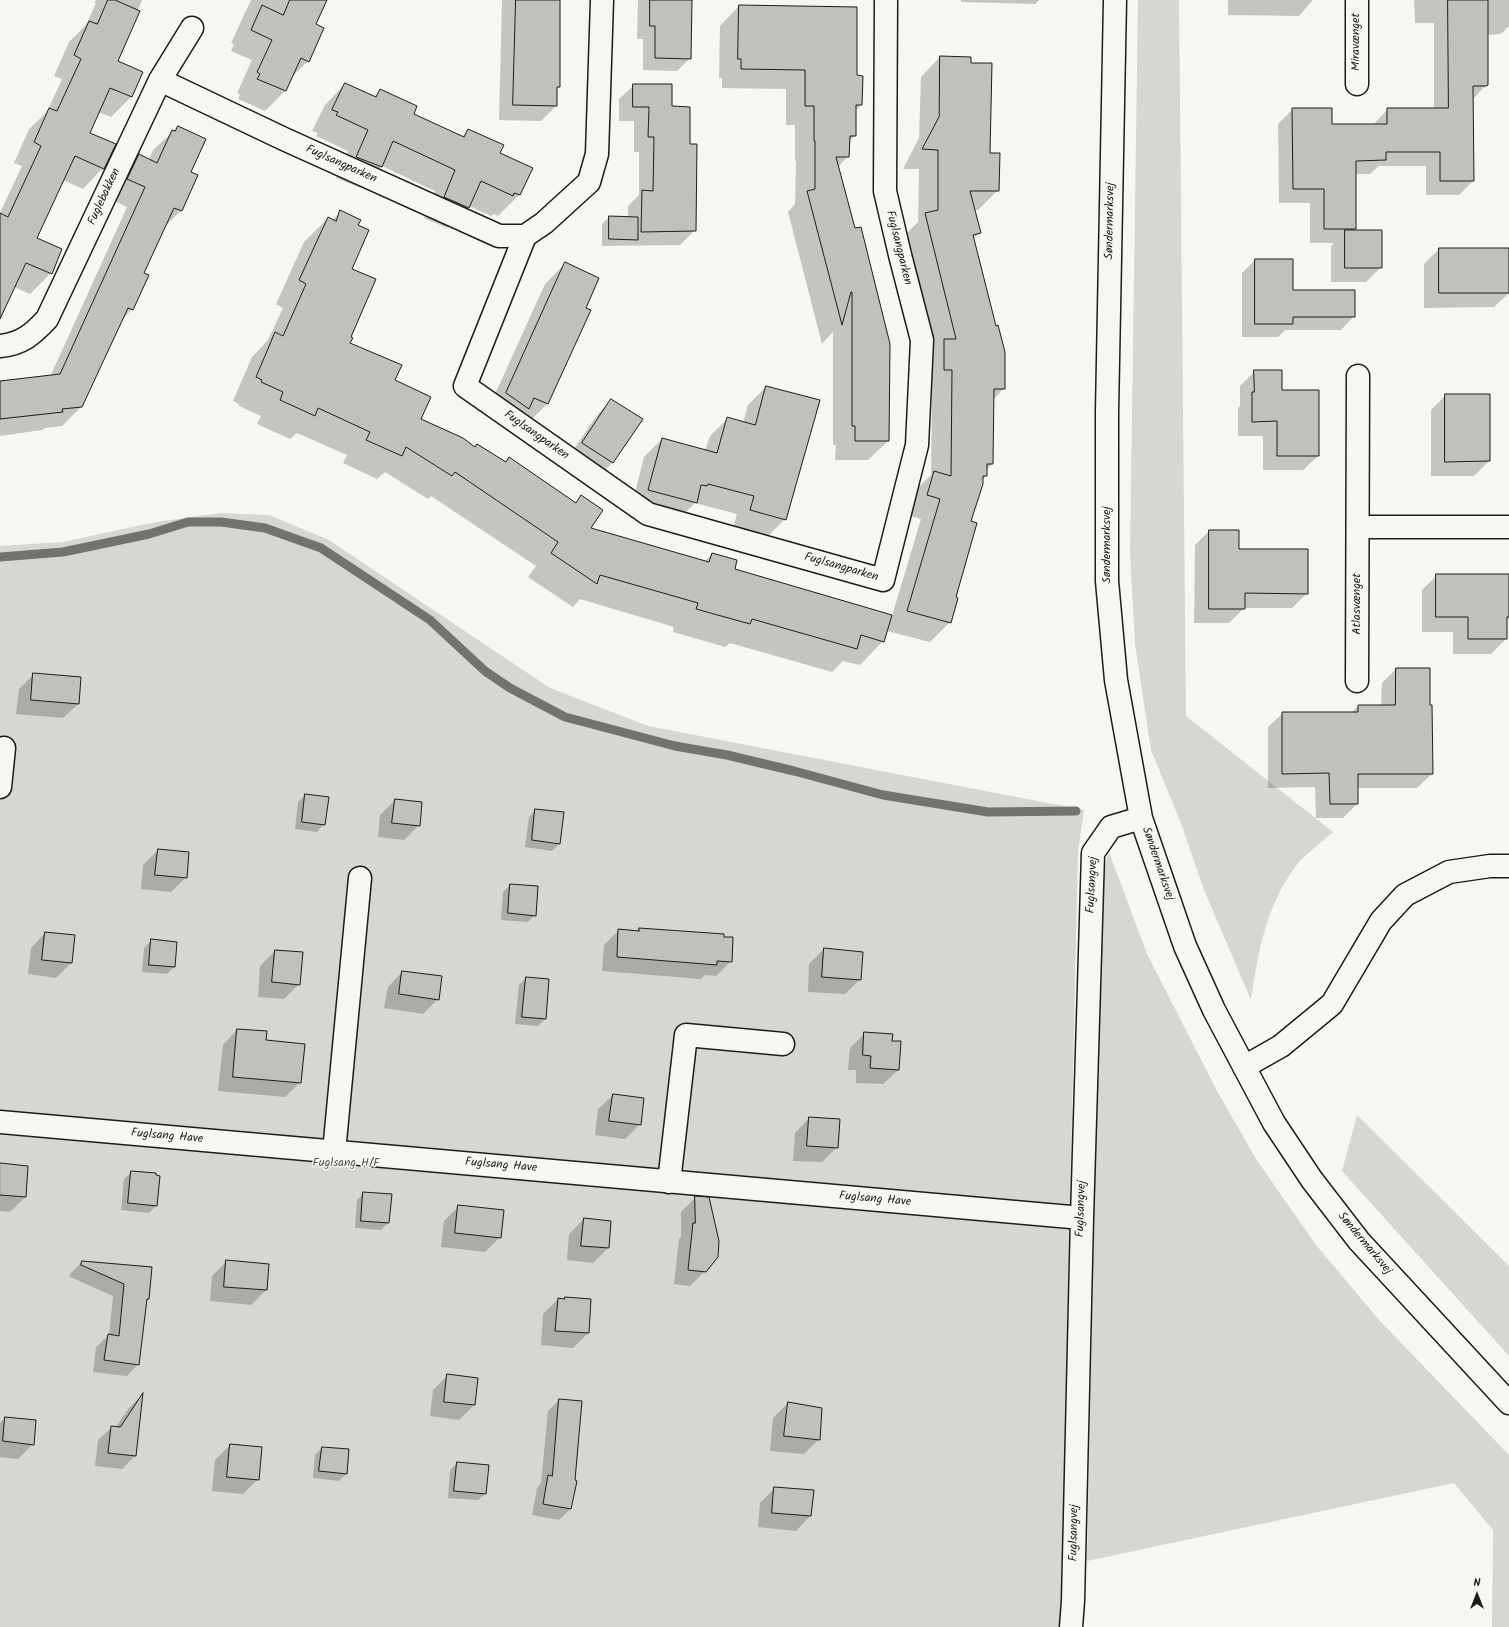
<!DOCTYPE html>
<html>
<head>
<meta charset="utf-8">
<style>
  body { margin:0 }
  #map { position:relative; width:1509px; height:1627px; overflow:hidden; background:#f6f6f2; font-family:Kalam,sans-serif }
  canvas { display:block }
  .north { position:absolute; left:1457px; top:1575px; width:40px; height:40px; -webkit-text-stroke:3px #f6f6f2; paint-order:stroke; rotate:0deg; font-size:11px; font-weight:700; line-height:16px; text-align:center; color:#1c1c1c }
  .north::after { content:''; display:block; margin:auto; width:14px; height:18px; background:#1c1c1c; clip-path:polygon(50% 0,100% 100%,50% 72%,0 100%) }
</style>
</head>
<body>
<div id="map">
<canvas width="1509" height="1627"></canvas>
<div class="north">N</div>
</div>
<script>
const ctx = document.querySelector('canvas').getContext('2d');
ctx.lineJoin = 'round';
function paint(path, color) {
  ctx.fillStyle = color;
  ctx.fill(path, 'evenodd');
}
function trace(path, color, width, dash) {
  ctx.strokeStyle = color;
  ctx.lineWidth = width;
  ctx.lineCap = dash ? 'butt' : 'round';
  ctx.setLineDash(dash || []);
  ctx.stroke(path);
}
function drawText(font, color, halo, rows, align = 'center') {
  ctx.font = font + ' Kalam,sans-serif';
  ctx.lineWidth = 3;
  ctx.setLineDash([]);
  ctx.textBaseline = 'middle';
  ctx.strokeStyle = halo;
  ctx.fillStyle = color;
  for (const [text, x, y, turn = 0] of rows) {
    ctx.save();
    ctx.translate(x, y);
    ctx.rotate((+turn || 0) * Math.PI / 180);
    ctx.textAlign = isNaN(turn) ? turn : align;
    if (halo) ctx.strokeText(text, 0, 0);
    ctx.fillText(text, 0, 0);
    ctx.restore();
  }
}
const green = new Path2D(`
  M1138 0H1179L1186 716 1333 832C1322 842 1303 856 1295 867 1266 907 1258 952 1251 1000L1204 890 1182 826 1151 750 1135 644 1130 554Z
  M220 513 269 515 329 540 550 688 648 726 1084 810 1078 852 1061 1598 1059 1627H0V546L63 542 156 522Z
  M1109 852 1147 954 1217 1091 1256 1159 1316 1245 1380 1321 1509 1455V1627H1492L1493 1530 1454 1483 1087 1561 1101 876Z
  M1357 1115 1509 1266V1356L1342 1171Z`);
const shadow = new Path2D(`
  M96 0H142L117 62 142 73 131 97 111 117 98 112 89 133 103 168 83 189 63 180 36 238 51 273 30 294 14 287 0 305V213L22 166 14 163 29 129 47 112 62 79 54 76 69 42 86 25 96 3H94Z
  M251 0H326L315 25 308 61 290 79 285 91 265 111 238 99 240 94 237 93 252 60 231 51 234 44 231 43Z
  M502 0H561L559 4V87L556 90V106L541 121 499 120Z
  M638 0H691L690 58 677 71 643 70V39H637Z
  M961 0H1039L1035 4 961 2Z
  M1228 0H1313L1299 16 1228 15Z
  M1414 0H1509V26L1501 34 1487 35V84L1473 99V181L1459 195H1426V166H1379L1370 174H1355V229L1353 231 1381 267 1366 282H1331V246L1334 243H1310V203H1279L1278 124 1293 109 1331 125H1373L1388 109H1434V23H1415Z
  M739 6 856 76 861 105 855 111V135L849 142 848 156 838 167 888 441 868 460H835L836 445H833V332L822 344 788 212 795 204 796 161H795V125H786V89L722 88V78H719L720 26Z
  M940 57 970 64 998 190 978 210H974L980 232 973 239 1004 388 993 400 992 464 986 470V476L982 480 970 522 950 622 930 642 887 631 883 641 860 665 843 661 832 672 730 643 725 647 673 632 674 627 580 599 573 607 528 577 536 566 431 496 428 499 385 472 377 479 343 463 347 455 297 433 290 439 257 424 261 416 239 406V404L233 401 252 357 268 340 283 308 276 304 304 242 328 218 332 220 341 212 357 226 350 269 349 343 394 380 420 419 505 463 575 503 581 497 590 528 704 562 712 554 734 570 892 616 921 519 908 515 914 492 931 475 932 390H924L925 360 934 351 906 234 918 222 919 169H903L919 138 921 77Z
  M345 84 374 97 380 90 413 114 462 137 468 130 499 154 531 169 519 195 498 216 494 214 491 216 469 206 447 228 424 218 435 191 382 166 361 188 336 178 348 151 316 136 318 133 312 131 325 105Z
  M634 85 689 145 695 230 680 245 602 246V224L609 217 628 218V206L639 195V152H634V121H619V99Z
  M178 127 190 173 197 176 181 211 164 227 143 274 132 309 122 320 81 407 62 426 45 428 42 430 0 436V382L50 377 127 207 109 198 120 175 139 156 149 160 153 150Z
  M1439 249 1509 293 1494 307 1424 308V264Z
  M1255 260 1292 291 1354 316 1341 330H1285L1278 337H1242V273Z
  M565 264 585 308 590 310 547 404 527 424 508 429 486 414 545 284Z
  M1255 371 1281 391 1318 456 1303 470H1263V436H1238V408L1240 406V386Z
  M766 387 785 519 767 537 733 528 737 514 695 503 678 520 631 508 644 457 662 439 705 451 710 436 728 418 743 423 748 405Z
  M1446 395H1489V461L1474 476H1431V410Z
  M611 400 641 419 612 463 598 478 568 458 597 415Z
  M1209 531 1238 550 1307 593 1292 608H1244L1229 623H1194L1195 545Z
  M1437 575H1509V618L1506 621V639L1491 654H1453V632H1422V590Z
  M1396 669H1429L1432 774 1417 788H1357V804L1343 818H1316L1315 787 1268 788V727L1283 713H1351L1358 706H1381L1382 683Z
  M34 674 78 704 63 718 16 714 19 689Z
  M305 795 324 824 317 832 295 829 298 802Z
  M395 800 419 825 404 840 378 837 380 815Z
  M536 810 559 844 552 851 525 847 529 817Z
  M158 850 186 877 171 892 141 889 143 865Z
  M510 885 535 915 528 922 501 920 503 892Z
  M639 929 731 961 716 976 705 975 701 979 602 971 604 945 619 930 636 932Z
  M45 933 71 963 56 978 28 974 31 948Z
  M152 940 174 967 167 974 142 972 144 948Z
  M824 949 860 979 845 994 808 992 809 964Z
  M275 951 299 984 284 999 258 997 260 966Z
  M402 972 438 999 423 1014 384 1008 388 987Z
  M526 978 545 1019 538 1026 515 1024 519 985Z
  M237 1030 300 1082 285 1097 218 1091 223 1045Z
  M865 1033 898 1070 883 1084 856 1083V1070H848L850 1048Z
  M613 1095 640 1124 625 1139 595 1135 598 1109Z
  M809 1118 837 1147 822 1162 793 1161 795 1133Z
  M0 1164 27 1166 25 1197 10 1212 0 1211Z
  M132 1172 159 1176 156 1206 149 1213 121 1210 124 1179Z
  M364 1193 388 1223 381 1230 355 1228 357 1200Z
  M696 1197 705 1271 690 1286 674 1284 679 1239 681 1237V1212Z
  M459 1206 500 1237 485 1252 441 1247 444 1221Z
  M584 1219 608 1248 593 1263 567 1260 569 1234Z
  M227 1261 268 1265 266 1290 251 1305 210 1301 212 1276Z
  M82 1262 150 1268 148 1299 146 1301 138 1364 127 1376 93 1372 96 1347 109 1335 113 1296 70 1277V1274Z
  M558 1299 588 1333 573 1348 541 1345 543 1314Z
  M448 1375 474 1405 459 1420 430 1416 433 1390Z
  M141 1396 135 1456 122 1469 95 1466 98 1440 112 1427H116L129 1408Z
  M559 1400 570 1509 559 1520 532 1515 537 1488 541 1483 548 1411Z
  M788 1403 819 1439 804 1454 770 1451 773 1418Z
  M5 1418 33 1444 18 1459 0 1457V1423Z
  M230 1445 258 1479 243 1494 212 1491 215 1460Z
  M322 1448 348 1450 346 1474 339 1481 313 1478 315 1455Z
  M457 1463 486 1493 478 1500 448 1498 450 1470Z
  M775 1488 810 1516 796 1531 758 1527 760 1503Z`);
const stream = new Path2D(`
  M0 557 63 552 149 534 188 522H221L265 528 321 548 430 620 485 671 510 688 565 717 675 746 727 755 794 771 883 795 988 812 1076 811`);
const building = new Path2D(`
  M108 0H115L140 11 118 61 143 72 132 97 110 88 90 133 116 144 104 169 75 156 37 238 62 249 52 274 26 263 0 319V213L8 217 41 146 34 142 49 108 57 111 81 59 74 55 89 21 97 24Z
  M290 0H327L316 24 324 28 309 62 301 58 286 91 257 79 260 74 257 72 272 40 251 30 262 5 283 15Z
  M516 0H560V87H557V106L513 105Z
  M650 0H692L691 59 655 58V26H650Z
  M1448 0H1488V85L1486 86H1473L1474 181H1440V152H1386V160L1356 161V229H1324V189H1293L1292 108H1332V124H1387V108H1448Z
  M739 5 857 7V75L863 76 862 105H856V136H850L849 157H836L855 228 861 227 890 344 889 441H855V426H852V292H851L842 325 807 191 815 189V141H814V106H805V70L741 69V59H738Z
  M940 56 971 57V63H992L990 153H1000L999 191H970L981 233 973 235 996 326 998 325 1005 352V389H994L993 464H987V476H983V484L971 521 977 523 956 597 958 598 951 623 907 611 940 499 927 495 934 471 951 476 952 370H944V339H956L925 213 938 210V150L922 149 939 117Z
  M345 83 376 97 380 89 417 106 414 114 464 137 468 129 504 145 500 153 533 168 520 195 514 193 513 196 481 181 469 208 444 197 455 170 393 141 382 167 356 157 368 130 336 115 338 112 332 110Z
  M633 84H672V106L690 107V144H697L696 231 641 232 642 190 653 191 654 137H648L649 107H633Z
  M178 126 206 139 191 172 198 175 182 211 174 208 144 273 149 275 133 310 128 308 82 407 62 409 63 412 0 419V381L60 374 145 187 127 179 139 154 157 163 172 130 175 131Z
  M340 210 361 220 358 225 369 230 352 269 376 279 351 337 353 338 350 343 402 365 395 380 431 397 421 419 463 438 475 447 477 444 506 462 509 457 576 503 581 495 603 510 591 528 709 562 712 553 737 560 735 569 892 615 884 642 861 635 857 649 752 619 750 624 696 609 698 603 600 575 597 584 551 553 558 542 455 472 452 476 406 447 402 456 366 440 370 432 318 408 315 416 280 400 283 392 261 382 262 380 256 377 275 332 283 336 306 284 299 280 328 217 336 221Z
  M609 216 638 217V240L609 239Z
  M1345 230H1382V268H1345Z
  M1439 248H1509V293H1439Z
  M1255 259H1293V290H1355V317H1293V324H1255Z
  M565 262 599 278 586 308 591 310 548 404 534 398 529 409 506 393Z
  M1254 370H1282V390H1319V456H1277V421L1252 422V392H1254Z
  M766 386 820 400 786 520 750 510 754 496 708 484 707 486 701 485 697 503 648 490 662 438 717 453 727 417 755 425Z
  M1445 394H1490V461L1445 462Z
  M611 399 643 419 613 463 582 443Z
  M1209 530H1239V549H1308V594L1245 593V609H1209Z
  M1436 574H1509V617H1507V639H1468V617H1436Z
  M1396 668H1430V705H1432L1433 774H1358V804H1330L1329 773 1282 774V712H1358V705H1395Z
  M33 673 81 677 79 704 31 700Z
  M305 794 329 797 325 825 302 822Z
  M395 799 422 802 420 826 392 823Z
  M535 809 564 812 560 844 532 840Z
  M158 849 189 852 187 878 155 875Z
  M510 884 538 886 536 916 508 913Z
  M639 928 724 934V937H733L732 962 717 961V965L617 957 618 929 639 931Z
  M45 932 75 935 72 963 42 960Z
  M151 939 177 942 175 967 149 965Z
  M824 948 863 952 861 980 822 977Z
  M275 950 303 952 300 985 272 982Z
  M402 971 442 976 439 1000 399 994Z
  M526 977 549 979 546 1019 522 1017Z
  M237 1029 267 1031 266 1040 305 1044 301 1083 233 1077Z
  M864 1032 893 1034 892 1041H901L899 1070 870 1068 871 1056 863 1055Z
  M613 1094 644 1098 641 1125 609 1121Z
  M809 1117 840 1119 838 1148 807 1146Z
  M0 1163 28 1166 26 1197 0 1195Z
  M131 1171 156 1173V1175L160 1176 157 1206 128 1203Z
  M363 1192 392 1194 389 1223 361 1221Z
  M695 1196 709 1197 719 1241 718 1257 706 1272 688 1270 693 1223H695Z
  M458 1205 504 1210 501 1238 455 1233Z
  M584 1218 611 1221 609 1248 581 1246Z
  M226 1260 269 1264 267 1290 224 1287Z
  M82 1261 152 1267 149 1299H147L139 1365 104 1360 108 1334 119 1336 124 1284 81 1265Z
  M565 1297 591 1299 589 1333 555 1331 558 1298 564 1299Z
  M447 1374 478 1378 475 1405 444 1402Z
  M143 1393 136 1456 108 1453 111 1426 120 1427Z
  M559 1399 582 1401 575 1480 577 1481 571 1509 543 1504 548 1475 552 1476Z
  M788 1402 822 1408 820 1440 784 1436Z
  M5 1417 36 1420 34 1445 3 1441Z
  M230 1444 262 1447 259 1480 227 1477Z
  M322 1447 349 1449 347 1474 319 1471Z
  M457 1462 489 1465 486 1494 454 1491Z
  M774 1487 814 1490 811 1516 772 1513Z`);
const minor = new Path2D(`
  M1115 0 1107 412V581L1116 680 1141 818 1185 946 1214 1010 1274 1123 1312 1180 1359 1241 1509 1403
  M1357 0V84
  M160 80 284 139 499 236H525L544 223 589 182 597 154 602 0
  M525 236 465 386 648 514 883 580 917 445 922 340 900 255 885 191 886 0
  M0 346C22 344 33 334 47 319L160 80 192 28
  M1358 527H1509
  M1357 681 1358 376
  M0 787 4 748
  M1244 1067 1281 1046 1332 1004 1381 921 1405 895 1449 872 1490 866H1509
  M0 1122 1082 1218
  M334 1152 360 878
  M669 1182 686 1035 783 1044
  M1071 1627 1073 1601 1082 1218 1093 853 1111 827 1141 818`);
const streetNames = [
  ["Miravænget",1357,42,-90],
  ["Fuglsangparken",341,165,24],
  ["Fuglebakken",105,197,-65],
  ["Søndermarksvej",1111,221,-89],
  ["Fuglsangparken",898,248,76],
  ["Fuglsangparken",536,436,35],
  ["Søndermarksvej",1108,545,-90],
  ["Fuglsangparken",841,568,16],
  ["Atlasvænget",1358,604,-90],
  ["Søndermarksvej",1157,864,71],
  ["Fuglsangvej",1093,885,-87],
  ["Fuglsang Have",167,1137,5],
  ["Fuglsang Have",501,1166,5],
  ["Fuglsang Have",875,1200,5],
  ["Fuglsangvej",1082,1209,-88],
  ["Søndermarksvej",1364,1244,50],
  ["Fuglsangvej",1075,1533,-89]
];
const parkNames = [
  ["Fuglsang H/F",346,1164]
];
paint(green, '#d6d6d2');
paint(shadow, '#0003');
trace(stream, '#727271', 9);
paint(building, '#c0c0bd');
trace(building, '#1c1c1c', 1);
trace(minor, '#1c1c1c', 25);
trace(minor, '#f6f6f2', 22);
drawText('12px', '#1c1c1c', '#f6f6f2', streetNames);
drawText('12px', '#545453', '#f6f6f2', parkNames);
</script>
</body>
</html>
